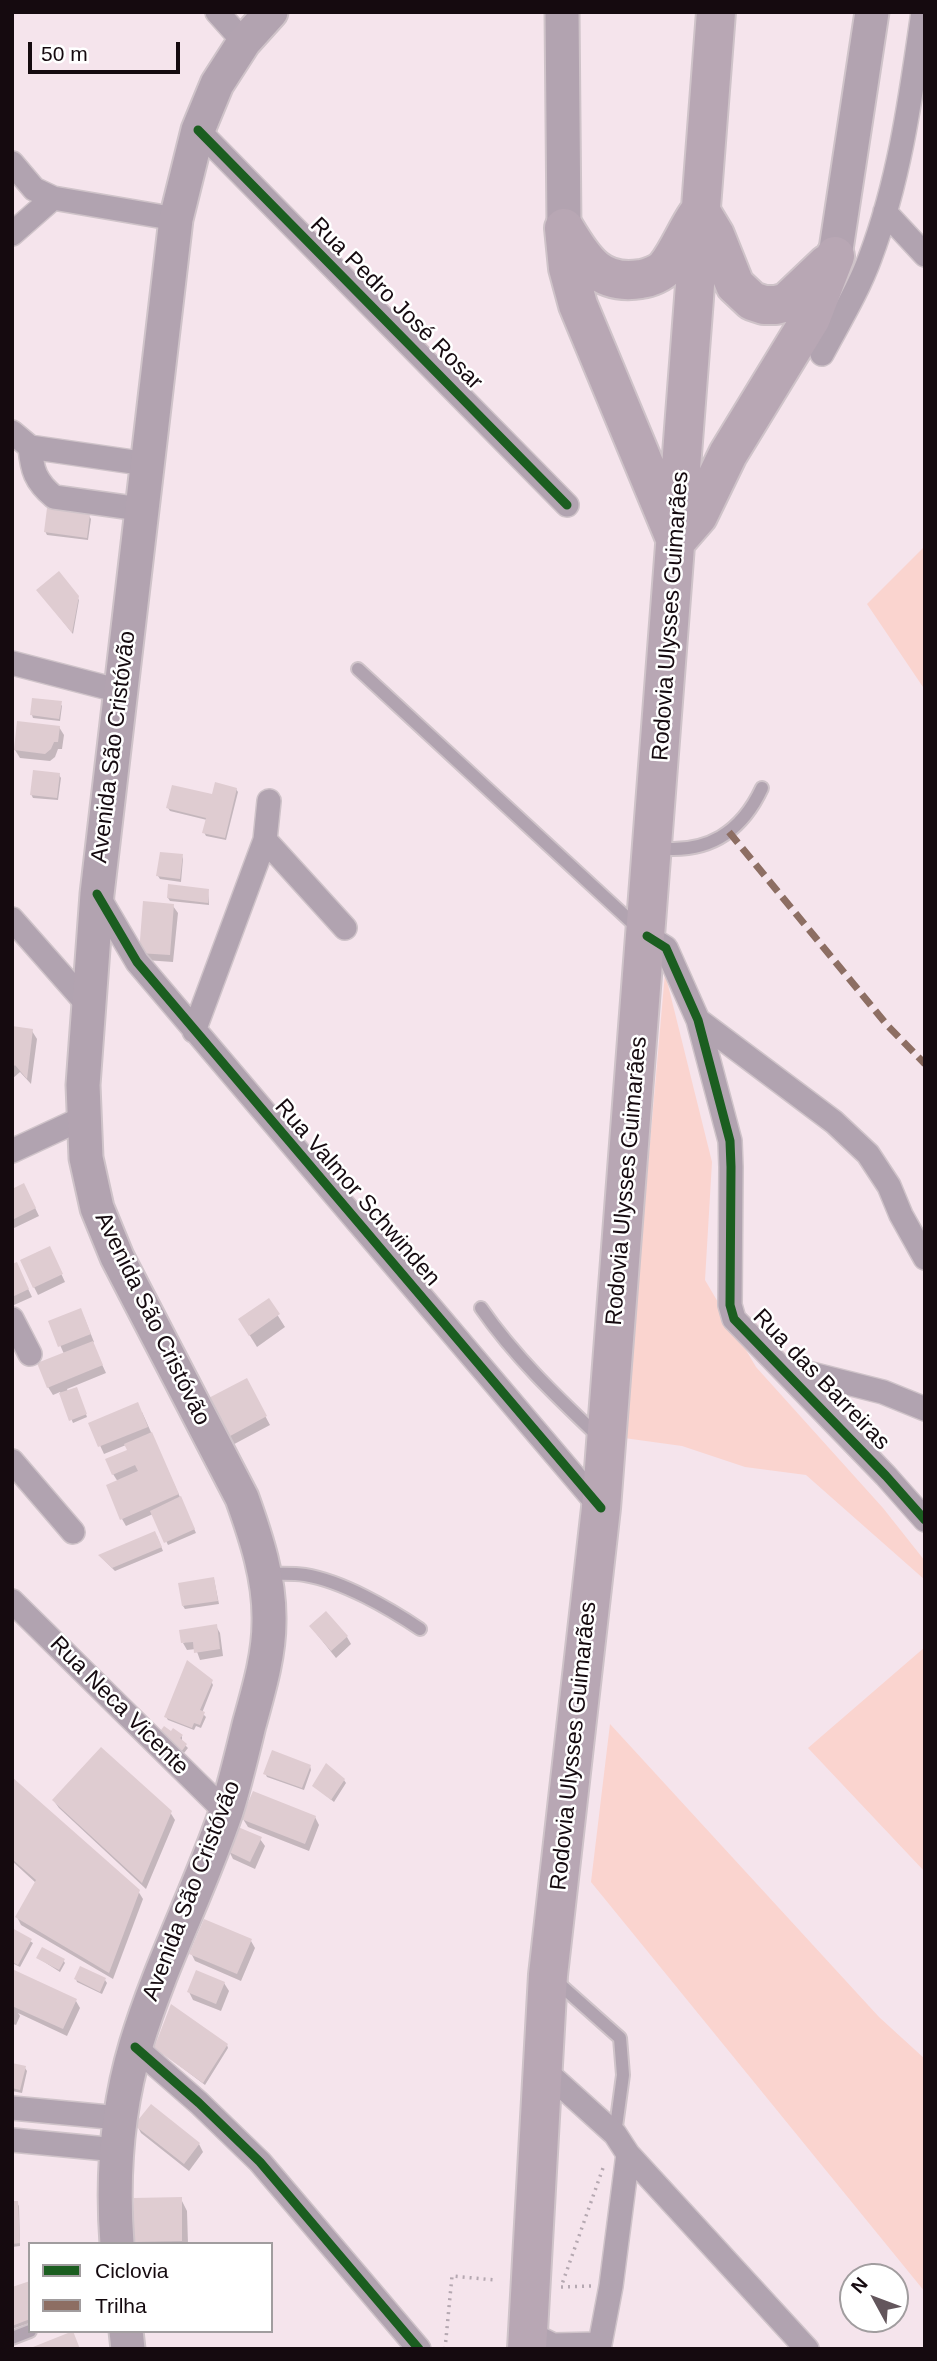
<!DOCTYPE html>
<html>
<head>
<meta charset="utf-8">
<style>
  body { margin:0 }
  #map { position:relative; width:937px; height:2361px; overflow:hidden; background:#f5e4ec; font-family:Helvetica,sans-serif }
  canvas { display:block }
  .frame { position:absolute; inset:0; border:14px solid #150a0f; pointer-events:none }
  .legend { position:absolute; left:28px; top:2242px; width:245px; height:91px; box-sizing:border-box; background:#fff; border:2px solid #a19d9f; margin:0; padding:9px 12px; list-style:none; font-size:21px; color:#150a0f }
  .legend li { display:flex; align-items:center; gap:14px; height:35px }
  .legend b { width:35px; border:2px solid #a19d9f }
  .north { position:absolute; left:839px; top:2263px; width:70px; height:70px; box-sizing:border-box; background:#fff; border:2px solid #a19d9f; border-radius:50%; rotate:311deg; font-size:19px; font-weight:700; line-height:28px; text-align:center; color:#150a0f }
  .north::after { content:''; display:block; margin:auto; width:24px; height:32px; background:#63565c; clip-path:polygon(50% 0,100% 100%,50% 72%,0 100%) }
  .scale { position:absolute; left:28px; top:42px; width:152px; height:32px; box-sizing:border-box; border:4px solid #150a0f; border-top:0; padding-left:9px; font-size:21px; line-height:24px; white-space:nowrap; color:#150a0f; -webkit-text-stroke:5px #fff; paint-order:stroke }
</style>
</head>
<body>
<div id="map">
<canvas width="937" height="2361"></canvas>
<div class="frame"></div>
<ul class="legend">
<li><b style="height:9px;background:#1b5e20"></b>Ciclovia</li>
<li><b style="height:9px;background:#8d6e63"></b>Trilha</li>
</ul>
<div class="north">N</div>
<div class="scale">50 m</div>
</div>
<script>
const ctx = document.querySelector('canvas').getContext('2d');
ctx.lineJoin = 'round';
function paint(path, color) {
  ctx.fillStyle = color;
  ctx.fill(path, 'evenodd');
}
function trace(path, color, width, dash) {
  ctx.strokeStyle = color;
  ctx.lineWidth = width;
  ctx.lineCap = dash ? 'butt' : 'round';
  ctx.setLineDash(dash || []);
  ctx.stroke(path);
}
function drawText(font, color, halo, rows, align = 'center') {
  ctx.font = font + ' Helvetica,sans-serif';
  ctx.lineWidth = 5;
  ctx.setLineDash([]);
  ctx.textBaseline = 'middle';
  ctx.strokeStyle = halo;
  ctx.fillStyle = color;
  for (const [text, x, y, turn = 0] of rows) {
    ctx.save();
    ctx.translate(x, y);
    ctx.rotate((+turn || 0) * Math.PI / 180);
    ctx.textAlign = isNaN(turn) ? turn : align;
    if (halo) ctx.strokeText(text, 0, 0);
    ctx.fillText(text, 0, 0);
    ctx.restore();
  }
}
const green = new Path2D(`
  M925 546V690L867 604Z
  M665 973 712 1162 705 1280 756 1367 883 1508 925 1561V1580L806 1475 745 1467 682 1446 624 1438Z
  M925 1647V1872L808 1748Z
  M610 1724 879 2017 925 2059V2292L591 1882Z`);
const shadow = new Path2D(`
  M89 516 91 519 88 540 47 535 45 531Z
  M40 593 77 597 79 600 73 634Z
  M60 703 62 706 60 721 33 718 32 715Z
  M59 727 64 735 62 749H58L55 757 50 761 20 758 15 750Z
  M59 775 61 778 58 800 33 798 31 794Z
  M236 789 238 792 226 840 206 836 204 832 207 820 170 811 168 808Z
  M182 856 183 859 181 882 160 879 158 876Z
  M208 890 209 905 170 901 168 898Z
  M173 906 178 913 173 962 145 960 140 952Z
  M12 1028 32 1031 37 1039 31 1084 20 1072 12 1079Z
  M12 1191 28 1193 39 1216 12 1229Z
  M53 1256 65 1282 38 1295 34 1287Z
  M12 1266 20 1272 32 1297 14 1305 12 1301Z
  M268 1300 285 1327 257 1347 247 1331Z
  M84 1317 94 1342 92 1343 106 1373 67 1389 68 1392H78L87 1417 73 1423 60 1392 53 1395 48 1387 64 1354 50 1322Z
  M246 1380 270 1425 225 1449Z
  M142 1412 196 1533 168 1545 153 1514 126 1526 122 1519 118 1482 113 1474 129 1451 126 1445 104 1454 90 1424Z
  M157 1536 163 1551 115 1571 102 1558Z
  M214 1579 219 1604 185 1609 183 1606Z
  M216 1626 220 1633 223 1656 200 1660 196 1649 187 1650 183 1643Z
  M311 1627 347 1637 351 1644 336 1658Z
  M211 1681 213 1685 202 1713 206 1717 201 1728 196 1726 194 1730 168 1720 166 1717Z
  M182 1736V1742L188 1748 180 1758 159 1742Z
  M310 1766 311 1770 304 1790 267 1777 265 1773Z
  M12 1779 138 1891 143 1899 113 1979 21 1925 17 1917 36 1883 12 1861Z
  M344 1780 346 1783 334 1802 314 1786Z
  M54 1801 170 1812 175 1820 146 1889 59 1808Z
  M315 1817 319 1825 309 1851 248 1827 243 1819Z
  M260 1839 265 1846 255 1869 233 1859 229 1851Z
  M12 1930 33 1943 20 1967 12 1963Z
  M251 1941 255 1948 241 1981 195 1961 191 1953Z
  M38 1958 63 1960 65 1963 60 1972Z
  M12 1971 76 2001 80 2008 67 2036 18 2013 20 2016 16 2025 13 2024 12 2028Z
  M76 1979 105 1980 107 1983 102 1994 77 1982Z
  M224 1983 229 1991 221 2011 193 2000 189 1992Z
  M227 2045 228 2048 205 2085 156 2048Z
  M12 2065 25 2068 27 2071 22 2093 12 2091Z
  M152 2107 199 2144 203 2152 189 2171 141 2133 137 2125Z
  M181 2199 187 2211 188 2244H137L136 2241Z
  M12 2203H17L19 2206 20 2246 12 2247Z
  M30 2282V2323L12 2329V2289Z`);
const building = new Path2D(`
  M47 508 90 514 87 538 44 532Z
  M59 571 79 596 72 633 36 590Z
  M32 698 62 701 59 719 30 715Z
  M17 721 60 726 58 742H54L51 749 45 754 14 750Z
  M33 770 60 773 57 798 30 795Z
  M215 782 237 788 225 838 202 833 206 818 166 808 172 785 212 794Z
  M160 852 183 854 180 879 156 876Z
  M168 884 209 889 208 903 167 898Z
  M143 901 174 904 170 955 139 953Z
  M12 1026 33 1029 27 1079 15 1065 12 1068Z
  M24 1183 36 1208 12 1220V1189Z
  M50 1246 63 1274 33 1288 20 1260Z
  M17 1262 29 1289 12 1297V1264Z
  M269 1298 280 1314 249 1336 238 1319Z
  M81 1308 91 1334 58 1347 48 1321Z
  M93 1341 103 1365 47 1388 37 1363Z
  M247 1378 267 1416 219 1442 199 1403Z
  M77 1387 87 1414 69 1421 59 1393Z
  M138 1402 148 1427 98 1447 88 1423Z
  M152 1432 179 1494 120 1520 106 1485 138 1471 135 1465 112 1475 105 1459 127 1450 124 1444Z
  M181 1496 195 1529 164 1543 150 1511Z
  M155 1531 162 1547 112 1568 98 1555Z
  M214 1577 218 1601 182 1606 178 1583Z
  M326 1611 348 1636 331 1651 309 1626Z
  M217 1624 220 1649 194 1653 193 1642 181 1643 179 1630Z
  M187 1660 213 1680 200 1710 205 1712 200 1725 194 1723 192 1728 164 1717Z
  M164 1726 171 1731 173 1728 183 1735 180 1738 187 1744 178 1756 155 1738Z
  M101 1747 172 1811 142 1883 52 1800Z
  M272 1750 311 1765 302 1788 263 1774Z
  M326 1763 345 1779 331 1800 312 1786Z
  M12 1777 140 1890 109 1973 15 1917 36 1880 12 1859Z
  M253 1791 316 1816 305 1844 241 1819Z
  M238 1827 262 1837 250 1862 227 1851Z
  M204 1919 252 1939 237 1974 189 1954Z
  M12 1928 32 1939 18 1965 12 1962Z
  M42 1947 65 1959 59 1970 36 1958Z
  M80 1966 106 1978 100 1992 74 1979Z
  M12 1969 77 1999 63 2029 12 2006Z
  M196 1970 225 1982 216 2004 187 1992Z
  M171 2004 228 2044 203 2083 154 2048Z
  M12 2063 26 2066 20 2090 12 2088Z
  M151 2104 200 2143 184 2164 134 2125Z
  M182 2197V2241L134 2242V2198Z
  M12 2201H18L20 2243 12 2244Z
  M30 2281V2319L12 2326V2287Z
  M73 2331 80 2349H28Z`);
const path = new Path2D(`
  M591 2286 561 2287 603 2168
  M445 2349 452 2276 495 2280`);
const service = new Path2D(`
  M358 669 639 929
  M657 848C707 854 741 833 762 788
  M481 1308C515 1357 556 1396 599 1437
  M265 1574C278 1574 292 1573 305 1575 342 1581 389 1608 420 1629
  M556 1981 620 2038 623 2075 615 2134
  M12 2338 30 2331`);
const minor = new Path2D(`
  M217 12 244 42
  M198 130 567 505
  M12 163 34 189 53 198 176 219
  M885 212 925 255
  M12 234 53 198
  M822 354C839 322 858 291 870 258 900 179 911 95 923 12
  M12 432 30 447 147 464
  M30 447C32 470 35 481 54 497L140 509
  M12 663 120 691
  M265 840 345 928
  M97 894 137 962 601 1508
  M12 919 87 1004
  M647 936 666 948 698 1020 730 1141 731 1167 730 1305 734 1319 886 1476 925 1520
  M698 1020 834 1122 868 1154 889 1186 901 1215 925 1258
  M194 1031 265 840 269 801
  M12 1151 83 1118
  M12 1319 30 1354
  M784 1367 883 1392 925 1409
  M12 1461 73 1532
  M12 1601 226 1812
  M135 2047 199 2103 260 2162 419 2349
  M543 2069 615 2134 628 2154 807 2349
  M12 2108 119 2118
  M12 2140 117 2150
  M529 2333 553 2345 600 2344 611 2286 628 2154`);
const secondary = new Path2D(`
  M562 12 564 228
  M835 256 872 12
  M117 2244C112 2177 117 2109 136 2045 160 1965 199 1891 226 1812 235 1784 242 1754 249 1725 258 1692 269 1657 269 1622 270 1579 256 1537 242 1498L117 1257 97 1208 86 1158 83 1085 97 894 176 219 198 130 217 84 244 42 271 12
  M126 2331 128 2349`);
const trunk = new Path2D(`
  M700 210 715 235 735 285 752 301 764 305H776L787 302 827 264
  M564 228 568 268 578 305 674 536
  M565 229C584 261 600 286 641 279 649 278 661 273 666 267 678 252 686 231 697 215
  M678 539 698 516 728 454 811 318 835 256
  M527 2349 548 1975 601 1508 716 12`);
const quiet = new Path2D(`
  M729 832 887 1025 925 1064`);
const cycleway = new Path2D(`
  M198 130 567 505
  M97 894 137 962 601 1508
  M647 936 666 948 698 1020 730 1141 731 1167 730 1305 734 1319 886 1476 925 1520
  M135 2047 199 2103 260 2162 419 2349`);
const streetNames = [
  ["Rua Pedro José Rosar",396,304,45],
  ["Rodovia Ulysses Guimarães",671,616,-86],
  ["Avenida São Cristóvão",114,747,-83],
  ["Rodovia Ulysses Guimarães",627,1181,-85],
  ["Rua Valmor Schwinden",357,1193,49],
  ["Avenida São Cristóvão",152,1319,64],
  ["Rua das Barreiras",821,1380,46],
  ["Rua Neca Vicente",119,1706,45],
  ["Rodovia Ulysses Guimarães",574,1746,-84],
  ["Avenida São Cristóvão",192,1891,-69]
];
paint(green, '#fad4cf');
paint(shadow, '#0003');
paint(building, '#dfccd1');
trace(service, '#cfc3c9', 16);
trace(minor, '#cfc3c9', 26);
trace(secondary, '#cfc3c9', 37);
trace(trunk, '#cfc3c9', 42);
trace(path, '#b5a8b1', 3.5, [2, 5]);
trace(service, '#b1a3b0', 12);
trace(minor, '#b1a3b0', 23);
trace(secondary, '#b2a3b0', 33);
trace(trunk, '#b8a7b4', 38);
trace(quiet, '#8d6e63', 7, [14, 7]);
trace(cycleway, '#1b5e20', 9);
drawText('23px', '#150a0f', '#fff', streetNames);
</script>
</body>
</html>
